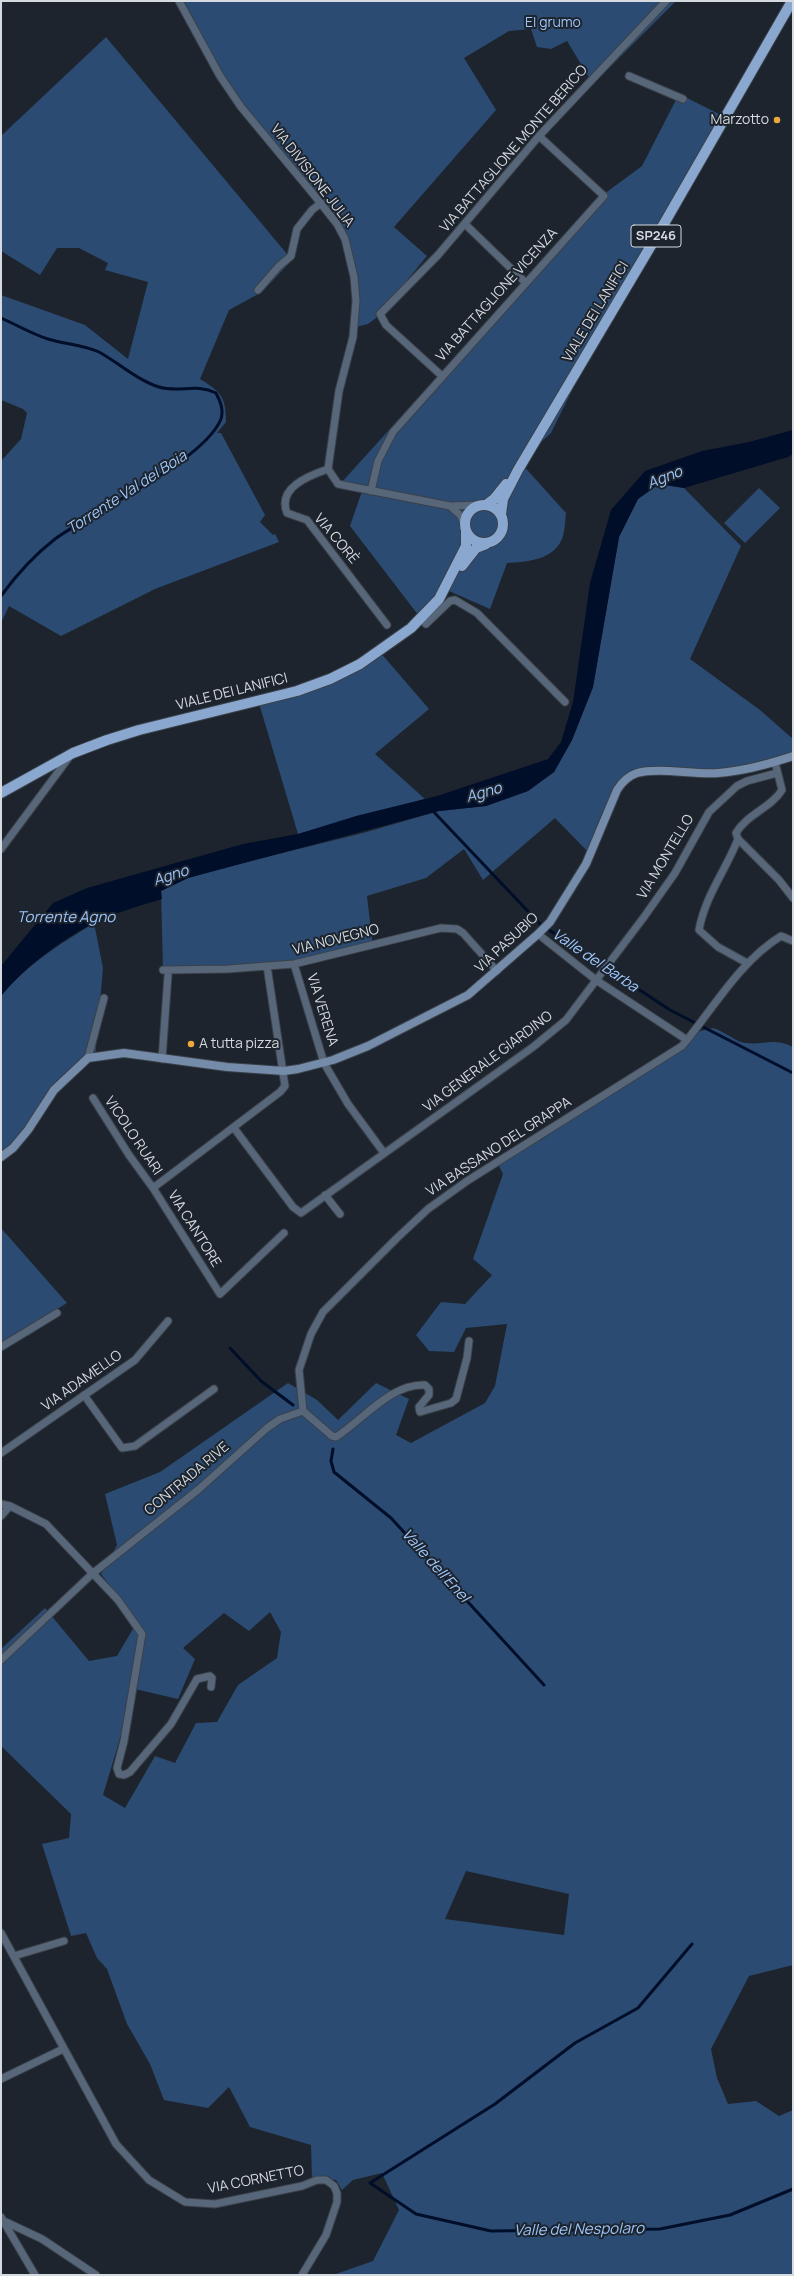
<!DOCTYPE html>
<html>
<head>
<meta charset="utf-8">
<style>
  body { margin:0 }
  #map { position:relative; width:794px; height:2276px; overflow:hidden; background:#1d242d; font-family:Manrope,sans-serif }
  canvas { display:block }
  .frame { position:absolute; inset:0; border:2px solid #d5dae0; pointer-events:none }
</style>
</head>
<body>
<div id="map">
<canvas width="794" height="2276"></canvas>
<div class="frame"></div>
</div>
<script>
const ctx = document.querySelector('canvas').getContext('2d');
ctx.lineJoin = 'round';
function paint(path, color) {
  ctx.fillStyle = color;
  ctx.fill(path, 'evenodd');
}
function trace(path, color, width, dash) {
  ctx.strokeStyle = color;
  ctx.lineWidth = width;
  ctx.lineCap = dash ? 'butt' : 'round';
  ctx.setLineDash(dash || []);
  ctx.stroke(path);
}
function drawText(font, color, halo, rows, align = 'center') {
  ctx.font = font + ' Manrope,sans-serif';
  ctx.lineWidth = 4;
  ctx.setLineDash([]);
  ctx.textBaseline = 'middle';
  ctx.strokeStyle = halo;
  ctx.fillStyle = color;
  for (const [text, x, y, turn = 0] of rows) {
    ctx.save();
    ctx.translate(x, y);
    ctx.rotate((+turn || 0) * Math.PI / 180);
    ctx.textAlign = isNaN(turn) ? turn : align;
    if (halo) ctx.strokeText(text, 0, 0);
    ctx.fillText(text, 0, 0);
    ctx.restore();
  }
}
const green = new Path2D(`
  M181 1H676L593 84 567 41 551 49 537 47 531 29 509 31 464 58 496 110 394 227 427 256 376 318 368 324 356 327 355 285 337 222 245 111 212 64Z
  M106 37 292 260 262 292 229 310 200 379C221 392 226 397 226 422L217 433H221L265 515 260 522 273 535 275 534 279 542 155 589 61 636 9 606 1 623V461L21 439 27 413 23 409 1 400V295L85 325 128 359 148 282 105 270 108 263 79 248H57L40 275 1 251V136Z
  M679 94 727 118 590 354 551 433 520 462 566 513C565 521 565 532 562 539 553 560 527 562 507 563L490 609 449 591 422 620 350 526 363 488 341 483 600 197 642 166Z
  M659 484 684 488 741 546 690 659 760 710 793 739V755L726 770 647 771 630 777 611 801 591 855 555 818 483 880 464 849 426 878 367 896 373 948 273 968H163L161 891 188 878 234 865 363 833 439 811 486 806 528 791 554 772 572 740 593 687 619 537 638 499Z
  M759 488 780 508 745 543 724 523Z
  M380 652 429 709 375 754 425 799 298 834 258 700 330 676Z
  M94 923 103 968 95 1059 71 1072 1 1157V996C26 965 60 944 94 923Z
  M713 1028C723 1031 733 1039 741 1042 761 1047 772 1036 793 1047V1965L749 1976 711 2049 717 2078 728 2104 756 2101 779 2116 793 2110V2275H333L373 2261 399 2210 382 2173 353 2180 342 2190 336 2180 323 2178 312 2181 311 2145 250 2127 229 2087 208 2108 164 2100 150 2064 127 2024 107 1969 97 1958 86 1933 71 1936 42 1844 69 1838 71 1814 1 1746V1649L45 1608 89 1661 117 1656 137 1622 101 1574 117 1545 105 1494 160 1472 288 1383 317 1400 338 1420 376 1383 409 1399 396 1435 411 1443 485 1403 495 1386 507 1324 466 1328 454 1352 429 1351 416 1335 441 1302 465 1304 492 1275 473 1259 503 1174 497 1162 516 1149 541 1140 658 1060 675 1055 684 1042 700 1031ZM270 1612 281 1632 277 1658 238 1685 217 1722 196 1723 175 1763 155 1756 125 1808 103 1795 135 1689 178 1699 195 1659 183 1648 224 1613 249 1631ZM466 1871 569 1894 564 1935 445 1919Z
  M1 1228 67 1303 49 1314 53 1320 28 1336 19 1334 1 1345Z`);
const water = new Path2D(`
  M793 430V454L788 457 684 488 659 484 638 499 619 537 593 687 572 740 554 772 528 791 486 806 439 811 188 878 161 891 162 899C139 906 114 913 92 924 58 942 25 967 1 996V966L53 903 87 888 243 844 298 834 356 816 437 796 548 759 561 742 573 702 590 583 611 510 645 471 702 451 749 442Z`);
const stream = new Path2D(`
  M1 318C17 325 32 334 48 339 64 344 84 345 99 352 119 363 137 380 159 387 179 393 196 383 216 393 220 401 224 409 221 419 204 461 95 510 55 539 33 556 17 574 1 596
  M431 809 540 924 670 1010 793 1073
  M230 1348 261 1381 293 1405
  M333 1449 331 1461 334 1472 391 1518 544 1685
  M692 1944 638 2008 575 2043 495 2104 370 2183 416 2214 491 2231 660 2229 730 2215 793 2189`);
const minor = new Path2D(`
  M179 1 220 76 241 107 314 195 337 224 345 239 354 277 356 301 353 337 339 391 328 469 338 484 450 506 480 505
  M629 76 683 99
  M465 224 526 283
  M258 290 279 266 291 256 297 229 312 210 321 203
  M442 376 386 325 380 314 438 255 539 136 666 1
  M328 469C308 476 277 488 287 513L307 520 387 625
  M371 491 378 461 393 432 604 196 539 136
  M450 506 461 516 465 527
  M421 619 426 624 450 601 455 600 477 613 565 702
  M775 762 782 790C771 808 747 814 736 833L738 839 779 880 793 898
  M738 839C726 870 705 896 699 930L718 947 747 963
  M1 849 70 756
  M294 964 324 1063 348 1104 384 1153
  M267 966 285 1086 280 1092 153 1188 220 1294 284 1233
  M163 970 228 969 294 964 441 928 457 929 463 933 497 971
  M687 1040C716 1004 741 961 781 936L793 941
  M88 1058 104 998
  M162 1059 168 975
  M93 1098 129 1155 153 1188
  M234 1128 293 1207 301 1213 533 1047 566 1020 644 917 675 873 709 812 737 786 747 781 777 773
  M325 1195 340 1214
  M469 1341 467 1358 456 1399 451 1403 420 1412 419 1407 429 1395V1389L425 1385C391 1383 363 1420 336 1437L332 1436 303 1411 299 1370 311 1334 323 1312 397 1238 428 1209 467 1181 682 1046 687 1040 596 980 538 934
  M1 1347 57 1313
  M84 1395 122 1448 135 1446 214 1389
  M1 1453 135 1360 168 1321
  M1 1504 10 1506 1 1516
  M10 1506 46 1524 118 1600 142 1634 124 1741 117 1768 119 1774 124 1775 130 1772 171 1724 197 1679 210 1676 212 1678 211 1687
  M1 1660 92 1574 199 1489 267 1428 280 1419 303 1411
  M1 1933 116 2144 149 2180 185 2202 215 2204 302 2186 317 2180H326L334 2186 337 2193V2202L326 2235 302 2275
  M14 1956 64 1941
  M1 2079 63 2049
  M1 2217 35 2275
  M6 2222 42 2239 96 2275`);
const secondary = new Path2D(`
  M1 1157 13 1148 28 1130 54 1090 88 1058 124 1053 227 1067 284 1071 298 1069 333 1060 368 1046 468 995 538 934 550 922 586 864 617 790C622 782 628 776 637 773 659 767 694 775 718 773 744 771 769 764 793 756`);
const primary = new Path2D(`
  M465 524a19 19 0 1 1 38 0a19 19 0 1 1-38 0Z
  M486 505 494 499 506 484
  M501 514 503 499 518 470 665 222 792 1
  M462 566 476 548 486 544
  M1 793 73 753 107 740 139 730 297 691 330 679 360 664 411 628 439 599 466 546V530`);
const markers = [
  [777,120,4,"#eda83b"],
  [191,1044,4,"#eda83b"]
];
const shields = [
  [656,236,50]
];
const shieldNames = [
  ["SP246",656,236]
];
const parkNames = [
  ["El grumo",553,23]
];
const poiNames = [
  ["Marzotto",769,120],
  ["A tutta pizza",199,1044,"left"]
];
const streetNames = [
  ["VIA BATTAGLIONE MONTE BERICO",514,149,-49],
  ["VIA DIVISIONE JULIA",312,176,52],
  ["VIA BATTAGLIONE VICENZA",497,295,-48],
  ["VIALE DEI LANIFICI",596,312,-59],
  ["VIA CORÈ",336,539,50],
  ["VIALE DEI LANIFICI",232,692,-14],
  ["VIA MONTELLO",666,857,-59],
  ["VIA NOVEGNO",336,940,-14],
  ["VIA PASUBIO",507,943,-43],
  ["VIA VERENA",322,1010,73],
  ["VIA GENERALE GIARDINO",488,1062,-37],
  ["VICOLO RUARI",133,1136,56],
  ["VIA BASSANO DEL GRAPPA",499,1147,-33],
  ["VIA CANTORE",194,1229,58],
  ["VIA ADAMELLO",82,1381,-35],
  ["CONTRADA RIVE",187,1479,-40],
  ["VIA CORNETTO",256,2180,-11]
];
const waterNames = [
  ["Agno",665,478,-22],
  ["Torrente Val del Boia",127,493,-33],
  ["Agno",484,793,-16],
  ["Agno",171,876,-18],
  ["Torrente Agno",66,918],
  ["Valle del Barba",595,961,34],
  ["Valle dell'Enel",435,1566,48],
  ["Valle del Nespolaro",579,2230,-1]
];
paint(green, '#2b4b72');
paint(water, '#000e29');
trace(stream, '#000e29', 3);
trace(minor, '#3a414a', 9);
trace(secondary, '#3a414a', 10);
trace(primary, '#3a414a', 12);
trace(minor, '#576678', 7);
trace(secondary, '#748ba9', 8);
trace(primary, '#8aa8cf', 10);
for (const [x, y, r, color] of markers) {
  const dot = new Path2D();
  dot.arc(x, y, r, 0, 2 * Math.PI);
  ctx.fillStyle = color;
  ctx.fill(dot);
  trace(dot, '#1d242d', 1.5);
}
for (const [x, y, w] of shields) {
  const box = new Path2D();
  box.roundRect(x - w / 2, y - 11, w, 22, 3);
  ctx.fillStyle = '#1d242d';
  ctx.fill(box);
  trace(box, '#d5dae0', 1);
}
drawText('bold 13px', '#d5dae0', null, shieldNames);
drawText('14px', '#9cc5f9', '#1d242d', parkNames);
drawText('14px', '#d5dae0', '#1d242d', poiNames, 'right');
drawText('14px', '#d5dae0', '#1d242d', streetNames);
drawText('italic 15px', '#9ec7fc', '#1d242d', waterNames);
</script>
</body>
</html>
